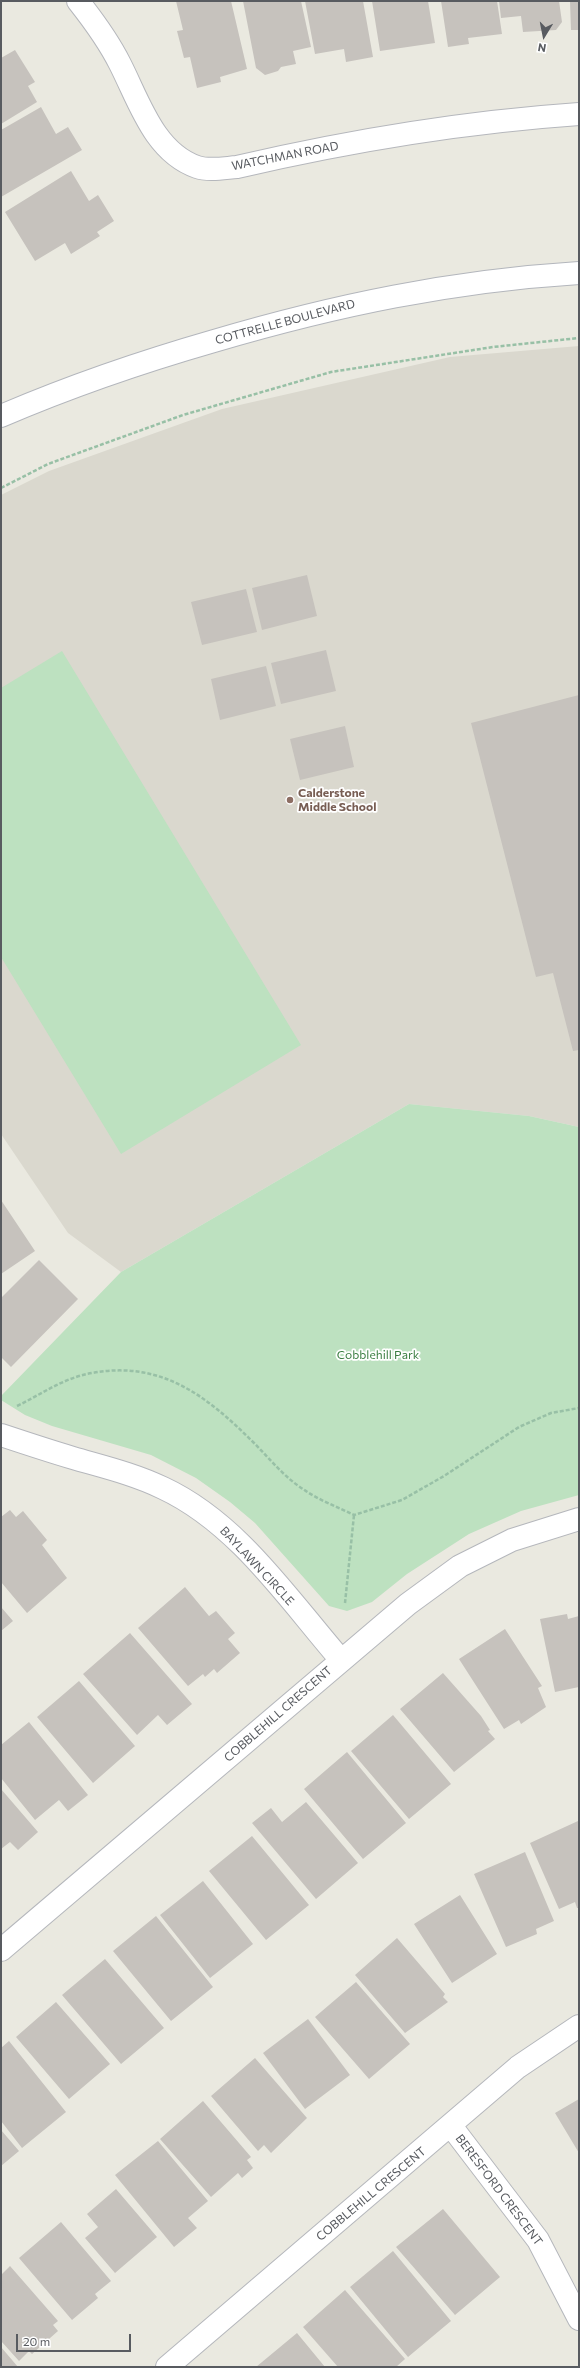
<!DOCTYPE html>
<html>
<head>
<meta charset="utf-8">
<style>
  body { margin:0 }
  #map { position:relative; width:580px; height:2368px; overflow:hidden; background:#eae9e0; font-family:Commissioner,sans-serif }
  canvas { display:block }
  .frame { position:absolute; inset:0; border:2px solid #585b60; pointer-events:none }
  .north { position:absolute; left:524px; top:16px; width:40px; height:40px; -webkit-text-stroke:3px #fff; paint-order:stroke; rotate:190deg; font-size:11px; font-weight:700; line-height:16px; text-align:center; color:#585b60 }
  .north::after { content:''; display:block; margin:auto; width:14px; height:18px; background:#585b60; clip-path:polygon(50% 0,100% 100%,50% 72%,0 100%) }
  .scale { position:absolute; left:16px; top:2334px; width:115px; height:18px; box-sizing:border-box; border:2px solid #585b60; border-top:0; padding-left:5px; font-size:12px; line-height:14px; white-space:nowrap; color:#585b60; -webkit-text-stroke:3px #fff; paint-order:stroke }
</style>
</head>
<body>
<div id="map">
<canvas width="580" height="2368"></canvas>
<div class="frame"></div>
<div class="north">N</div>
<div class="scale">20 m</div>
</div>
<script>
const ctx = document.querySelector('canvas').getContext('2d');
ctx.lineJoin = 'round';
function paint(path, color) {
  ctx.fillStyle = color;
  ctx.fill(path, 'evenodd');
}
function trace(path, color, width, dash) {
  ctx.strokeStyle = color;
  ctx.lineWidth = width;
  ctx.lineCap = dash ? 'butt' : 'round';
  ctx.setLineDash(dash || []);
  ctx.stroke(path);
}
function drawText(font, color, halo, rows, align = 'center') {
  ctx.font = font + ' Commissioner,sans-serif';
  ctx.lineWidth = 3.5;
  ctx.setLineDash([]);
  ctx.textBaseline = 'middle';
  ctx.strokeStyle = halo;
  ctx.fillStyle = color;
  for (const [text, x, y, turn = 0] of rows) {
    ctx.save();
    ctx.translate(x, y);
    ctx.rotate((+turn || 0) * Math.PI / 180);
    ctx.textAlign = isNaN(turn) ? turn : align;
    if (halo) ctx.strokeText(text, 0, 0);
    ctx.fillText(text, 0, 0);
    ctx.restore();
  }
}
const education = new Path2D(`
  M579 346V1127L529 1116 409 1104 121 1272 68 1233 1 1134V495L49 471 222 409 450 357Z`);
const green = new Path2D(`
  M62 651 301 1045 121 1154 1 957V688Z
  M409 1104 529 1116 579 1127V1495L521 1511 469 1534 407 1574 372 1602 347 1611 329 1606 255 1523 230 1502 196 1478 151 1455 52 1426 25 1415 1 1400V1396L121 1272Z`);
const building = new Path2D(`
  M176 1H231L247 69 220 77 221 82 197 88 190 57 184 58 177 31 183 30Z
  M243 1H301L311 47 293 51 296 64 281 67 278 71 265 75 256 68Z
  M305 1H363L373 57 346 62 344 49 315 54Z
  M372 1H428L435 43 380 51Z
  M441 1H497L502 34 468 38 469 44 448 47Z
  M499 1H559L562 22 556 30 523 32 521 16 501 18Z
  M570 1H579V30H571Z
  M15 50 35 82 28 86 37 102 1 124V58Z
  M41 107 56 134 68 127 82 150 1 197V130Z
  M71 171 89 201 98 195 114 221 97 232 100 236 71 254 65 243 35 261 5 212Z
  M307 575 317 616 262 630 252 588Z
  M246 589 257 632 202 645 191 602Z
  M326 650 336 691 281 704 271 663Z
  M266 666 276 706 220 720 211 679Z
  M579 695V1050L573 1051 553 973 536 977 471 723Z
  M345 726 354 767 300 780 290 739Z
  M1 1200 35 1251 1 1274Z
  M39 1260 78 1299 11 1367 1 1357V1298Z
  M10 1510 16 1517 23 1511 47 1540 42 1545 67 1578 27 1613 1 1582V1517Z
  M185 1587 209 1616 216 1611 235 1633 228 1639 240 1653 217 1673 214 1669 205 1677 203 1674 188 1686 138 1628Z
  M1 1607 13 1621 1 1631Z
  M567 1614 568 1619 579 1616V1687L555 1692 540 1619Z
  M505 1629 542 1686 538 1688 546 1707 521 1724 519 1720 504 1729 459 1659Z
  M130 1633 192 1704 167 1725 158 1715 137 1735 83 1674Z
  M443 1673 481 1716 490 1730 488 1731 495 1739 454 1772 400 1709Z
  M79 1681 135 1746 93 1783 37 1717Z
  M393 1715 451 1784 409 1819 351 1751Z
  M29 1722 88 1795 68 1811 59 1800 35 1820 1 1778V1745Z
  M347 1752 406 1823 363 1859 304 1789Z
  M1 1789 38 1832 18 1850 10 1842 1 1849Z
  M306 1802 358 1863 316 1899 252 1823 271 1808 282 1822Z
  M578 1821 579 1908H577L575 1902 559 1909 530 1843Z
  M252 1836 309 1905 266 1940 209 1871Z
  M525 1852 554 1921 536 1929 537 1934 506 1947 474 1874Z
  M203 1881 253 1944 210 1978 160 1915Z
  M460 1895 497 1954 452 1983 414 1924Z
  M156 1916 213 1987 171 2021 113 1951Z
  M397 1938 445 1994 443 1997 448 2002 405 2033 355 1975Z
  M105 1959 164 2028 121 2064 62 1995Z
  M356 1982 410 2044 369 2079 315 2017Z
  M56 2002 110 2064 69 2099 16 2037Z
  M308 2019 350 2075 305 2109 263 2053Z
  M9 2041 66 2112 22 2148 1 2121V2048Z
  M255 2058 307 2118 271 2153 264 2145 258 2151 211 2096Z
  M579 2099V2153L555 2113Z
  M203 2101 251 2157 247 2160 253 2168 242 2178 238 2173 211 2197 160 2139Z
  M1 2130 19 2151 1 2166Z
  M158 2141 208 2201 188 2218 197 2228 174 2247 115 2175Z
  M116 2189 157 2237 115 2273 85 2238 98 2227 87 2214Z
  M443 2209 500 2277 455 2315 396 2247Z
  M61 2222 111 2281 95 2294 98 2298 72 2320 19 2258Z
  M393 2251 451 2321 408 2357 350 2287Z
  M10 2266 58 2321 53 2325 58 2331 32 2354 29 2351 19 2361 1 2341V2275Z
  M345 2290 405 2359 396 2367H338L303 2327Z
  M297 2333 325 2367H256Z
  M1 2347 18 2367H1Z`);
const path = new Path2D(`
  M1 488 48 464 183 415 331 372 493 347 579 338
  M17 1406C42 1394 63 1378 92 1373 162 1360 208 1397 254 1443 270 1459 284 1477 303 1489 318 1500 338 1507 354 1515L402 1500 444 1476 519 1427 551 1413 579 1408
  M345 1603 354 1515`);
const street = new Path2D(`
  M78 1C93 20 109 42 120 64 139 101 154 152 197 167 209 171 224 168 237 167 349 141 463 122 579 114
  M1 1435C25 1443 49 1451 73 1458 104 1467 134 1474 163 1488 238 1523 288 1599 341 1660
  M1 1950 408 1604 460 1566 512 1540 579 1519
  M451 2126 538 2240 579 2319
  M167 2367 518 2067 579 2026`);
const secondary = new Path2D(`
  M1 416C71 386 141 362 214 341 336 305 452 281 579 273`);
const markers = [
  [290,800,4,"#8d6e63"]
];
const streetNames = [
  ["WATCHMAN ROAD",285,156,-11],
  ["COTTRELLE BOULEVARD",285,322,-15],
  ["BAYLAWN CIRCLE",257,1566,47],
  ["COBBLEHILL CRESCENT",278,1714,-41],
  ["BERESFORD CRESCENT",499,2190,53],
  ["COBBLEHILL CRESCENT",371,2194,-40]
];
const educationNames = [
  ["Calderstone",298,793],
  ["Middle School",298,807]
];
const parkNames = [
  ["Cobblehill Park",378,1355]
];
paint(education, '#dad8ce');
paint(green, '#bde1c0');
paint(building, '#c6c2bd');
trace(street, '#b5b7bc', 24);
trace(secondary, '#b3b6bc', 24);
trace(path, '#98c0a6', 2.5, [4, 2]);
trace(street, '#fff', 22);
trace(secondary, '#fff', 22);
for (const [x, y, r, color] of markers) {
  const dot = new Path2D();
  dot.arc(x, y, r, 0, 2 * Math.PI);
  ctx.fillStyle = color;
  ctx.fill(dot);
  trace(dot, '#fff', 1.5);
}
drawText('12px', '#585b60', '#fff', streetNames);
drawText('bold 12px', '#785e54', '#fff', educationNames, 'left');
drawText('12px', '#3a7d41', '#fff', parkNames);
</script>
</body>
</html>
